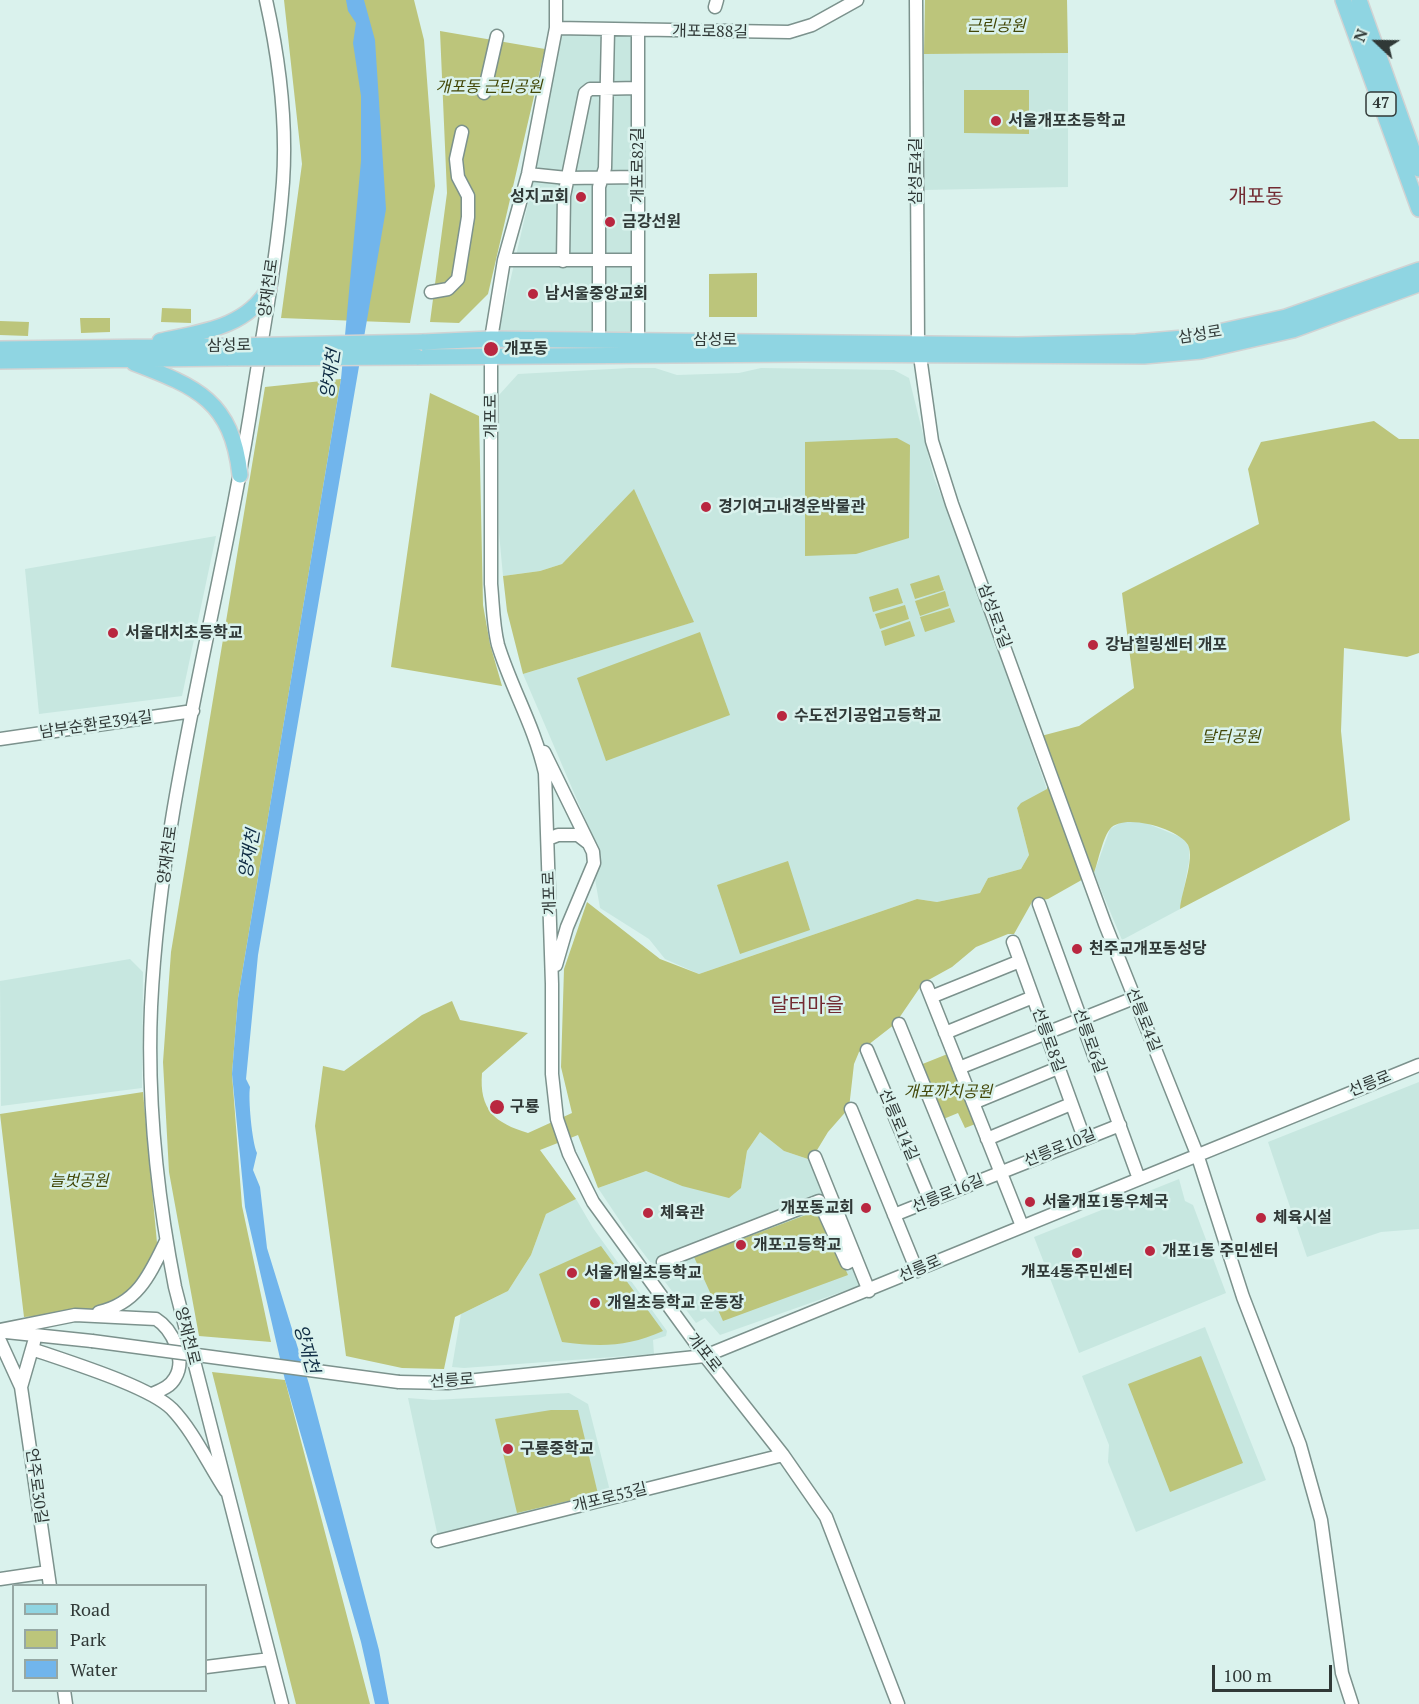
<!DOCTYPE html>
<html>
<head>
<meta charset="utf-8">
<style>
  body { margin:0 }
  #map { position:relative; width:1419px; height:1704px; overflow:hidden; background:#daf2ed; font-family:"PT Serif",serif }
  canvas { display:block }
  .legend { position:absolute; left:12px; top:1584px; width:195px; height:108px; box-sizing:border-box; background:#daf2ed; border:2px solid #96a8a4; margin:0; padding:8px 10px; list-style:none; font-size:18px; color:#303937 }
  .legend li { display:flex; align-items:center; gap:12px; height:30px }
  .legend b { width:30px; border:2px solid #96a8a4 }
  .north { position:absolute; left:1347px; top:12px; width:60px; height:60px; -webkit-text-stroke:4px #daf2ed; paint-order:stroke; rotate:292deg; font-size:16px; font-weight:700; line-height:24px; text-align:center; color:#303937 }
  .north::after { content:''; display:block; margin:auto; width:21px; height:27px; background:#303937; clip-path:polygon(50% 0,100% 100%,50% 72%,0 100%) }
  .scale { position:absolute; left:1212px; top:1665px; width:120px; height:27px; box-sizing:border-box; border:3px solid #303937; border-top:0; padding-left:8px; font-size:18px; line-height:21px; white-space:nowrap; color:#303937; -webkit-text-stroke:4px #daf2ed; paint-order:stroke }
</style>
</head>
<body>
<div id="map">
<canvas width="1419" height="1704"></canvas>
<ul class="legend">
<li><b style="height:8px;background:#8fd5e2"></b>Road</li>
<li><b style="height:16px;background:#bcc57b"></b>Park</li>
<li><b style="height:16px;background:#71b5ec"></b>Water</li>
</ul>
<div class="north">N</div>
<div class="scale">100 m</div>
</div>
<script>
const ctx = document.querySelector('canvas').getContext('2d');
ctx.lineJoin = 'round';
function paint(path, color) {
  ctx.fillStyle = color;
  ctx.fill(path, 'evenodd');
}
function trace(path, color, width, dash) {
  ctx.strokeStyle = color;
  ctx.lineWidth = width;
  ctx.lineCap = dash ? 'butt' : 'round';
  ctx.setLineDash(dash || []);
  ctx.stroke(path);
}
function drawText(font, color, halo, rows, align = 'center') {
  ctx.font = font + ' "PT Serif","Noto Sans KR",serif';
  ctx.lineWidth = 5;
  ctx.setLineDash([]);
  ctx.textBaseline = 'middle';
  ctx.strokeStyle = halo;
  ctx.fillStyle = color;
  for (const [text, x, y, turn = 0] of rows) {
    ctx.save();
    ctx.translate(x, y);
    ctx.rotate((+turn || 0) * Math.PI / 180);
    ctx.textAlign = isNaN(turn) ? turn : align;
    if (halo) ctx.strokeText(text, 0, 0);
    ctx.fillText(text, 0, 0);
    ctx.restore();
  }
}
const built = new Path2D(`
  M559 30 637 33 634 335 497 338 536 169Z
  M1068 53V187L925 190 924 54Z
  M630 368H655L677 375 739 373 761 368 894 370 909 378 934 478 971 569 1047 790 1017 808 1029 855 1021 869 988 878 980 893 937 902 917 899 699 974 665 959 649 939 600 908 594 873 596 844 523 674 693 622 605 519 562 564 540 571 503 576 499 533V395L518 374Z
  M216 536 182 696 39 714 25 569Z
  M1125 820 1141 821 1183 838 1189 847V862L1180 909 1122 940 1094 873 1110 829Z
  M130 959 143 972 142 1088 1 1106 0 981Z
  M1419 1082V1229L1381 1232 1307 1257 1268 1142Z
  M760 1132 784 1151 811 1160 833 1220 864 1284 720 1335 705 1318 696 1323 626 1230 598 1188 646 1171 682 1186 741 1188 747 1151Z
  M1179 1179 1185 1201 1193 1205 1226 1293 1079 1353 1034 1237Z
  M576 1199 593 1228 667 1331 666 1336 653 1340 654 1354 464 1368 452 1367 461 1314 508 1291 531 1255 546 1214Z
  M1205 1327 1266 1480 1136 1532 1108 1462 1109 1445 1082 1376Z
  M569 1393 588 1404 610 1491 607 1496 438 1537 408 1398 433 1400Z`);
const green = new Path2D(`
  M284 0H414L424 40 435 186 410 323 281 318 302 164Z
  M925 0H1067L1068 53 924 54Z
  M440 31 545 49 488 294 459 323 430 322 447 193Z
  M964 90H1029V134L964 133Z
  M757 273V317H709V274Z
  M162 308 191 309V323L161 322Z
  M80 318H110V332L81 333Z
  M0 321 29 322 28 336 0 335Z
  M341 379 238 998 232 1074 242 1206 271 1342 199 1336 169 1172 163 1062 171 952 265 387Z
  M430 393 479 416 483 605 490 644 502 686 391 667Z
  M1374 421 1399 439H1419V653L1407 657 1344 648 1341 731 1350 820 1180 909C1181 893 1195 859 1188 845 1180 829 1123 812 1110 829 1103 837 1098 862 1094 873L1048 899 1032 902 1014 934H1008L976 947 952 967 923 983 895 1024 859 1052 854 1064 849 1108 828 1132 811 1160 784 1151 760 1132 747 1151 741 1188 729 1198 682 1186 646 1171 598 1188 578 1135 540 1150 576 1199 546 1214 531 1255 508 1291 455 1317 444 1369 402 1368 346 1356 315 1126 323 1066 344 1071 422 1015 452 1001 460 1020 528 1033 482 1073C479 1110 495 1123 528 1133L572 1113 561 1067 564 969 587 902 660 959 699 974 917 899 937 902 980 893 988 878 1021 869 1029 855 1017 808 1021 803 1047 789 1048 768 1041 736 1079 726 1134 688 1122 593 1259 524 1248 469 1261 442Z
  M897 438 910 445 909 538 856 554 805 556V442Z
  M634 489 694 622 523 674 507 611 503 576 540 571 562 564Z
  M939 575 944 590 915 599 910 584Z
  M898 588 903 603 873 612 869 597Z
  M945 591 949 606 920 616 915 601Z
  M905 605 909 619 880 629 875 614Z
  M950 608 955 622 925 632 920 617Z
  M910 621 915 636 885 646 881 631Z
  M700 632 730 715 606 761 577 678Z
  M788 861 810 930 740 954 717 885Z
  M950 1053 978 1123 965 1128 958 1113 941 1120 920 1065Z
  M143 1092 157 1243C153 1258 149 1278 139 1291 113 1321 60 1314 24 1317L0 1114Z
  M819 1210 848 1275 723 1321 694 1257Z
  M601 1246 663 1331C627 1347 601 1347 562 1342L539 1274Z
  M1201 1356 1243 1463 1170 1492 1128 1384Z
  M212 1372 285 1380 370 1704H296Z
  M551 1410H578L598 1494 517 1513 495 1419Z`);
const water = new Path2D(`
  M346 0H364L375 40 386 209 258 955 246 1079 250 1087C248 1098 252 1142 257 1153L253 1170 260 1187 267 1248 309 1384 379 1650 389 1704H375L361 1642 285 1380 245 1207 232 1074 238 998 341 379 361 161V96L353 43 356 23 348 11Z`);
const minor = new Path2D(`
  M266 0C279 58 287 122 283 182 278 251 265 320 254 389 223 595 161 798 151 1007 147 1101 157 1195 175 1287L282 1704
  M556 0V28L528 174 504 260 491 339V584C493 604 493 625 498 645 512 690 534 725 545 773L552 984V1074L557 1119 569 1154 593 1202 705 1356 783 1455 826 1517 898 1704
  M916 0 918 342 932 441 952 504 1105 924 1197 1154 1243 1297 1300 1445 1321 1520 1342 1673 1352 1704
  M715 7 717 0
  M556 28 789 32 812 25 857 0
  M638 31V340
  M484 93 497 36
  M528 174 567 178 638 177
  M504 260H637
  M563 261 564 196 585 93 590 89 638 88
  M431 292 448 289 458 279 468 217V196L458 177 456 159 462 132
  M599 340V187L605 168 608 30
  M0 739 193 711
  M544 752 593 852 594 863 567 927 556 965
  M548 839 558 835H578L587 842
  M1039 904 1139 1179
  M1013 942 1084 1138
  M927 987 1022 1226
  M931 997 1020 961
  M899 1024 965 1186
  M945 1033 1033 997
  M867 1050 930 1201
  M959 1068 1134 998
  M973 1103 1058 1068
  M851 1109 917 1271
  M987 1139 1071 1104
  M815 1157 869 1291
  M894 1215 1120 1125
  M663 1262 819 1201 847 1263 853 1260
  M99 1312C138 1303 150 1274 166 1241
  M0 1330 75 1315 156 1319C172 1329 187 1359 175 1378 170 1387 161 1390 152 1394
  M6 1332 92 1341
  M0 1341 21 1387 50 1586
  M32 1349C66 1361 149 1386 172 1409 194 1432 208 1464 226 1491
  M399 1382 448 1383 705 1356 1419 1065
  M21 1387 34 1342
  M438 1541 783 1455
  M0 1579 48 1572
  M206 1667 270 1659
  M64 1690 66 1704`);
const major = new Path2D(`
  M1343 0 1419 209
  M1359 0 1419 169
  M160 341C201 332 246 328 269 288
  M422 342 491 339 1018 345 1136 342 1196 337 1286 317 1419 270
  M0 349 232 346
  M417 357 802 354 1144 356 1201 351 1293 330 1419 284
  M0 361 228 358
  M134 363C197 387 232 401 240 475`);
const minorBridge = new Path2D(`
  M92 1341 399 1382`);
const majorBridge = new Path2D(`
  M232 346 422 342
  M228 358 417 357`);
const markers = [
  [996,121,6,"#b92740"],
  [581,197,6,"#b92740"],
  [610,222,6,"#b92740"],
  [533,294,6,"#b92740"],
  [491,349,8,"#b92740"],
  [706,507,6,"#b92740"],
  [113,633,6,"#b92740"],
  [1093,645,6,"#b92740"],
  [782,716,6,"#b92740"],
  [1077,949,6,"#b92740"],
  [497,1107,8,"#b92740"],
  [1030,1202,6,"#b92740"],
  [866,1208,6,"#b92740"],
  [648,1213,6,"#b92740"],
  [1261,1218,6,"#b92740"],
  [741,1245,6,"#b92740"],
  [1150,1251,6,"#b92740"],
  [1077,1253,6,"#b92740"],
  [572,1273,6,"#b92740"],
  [595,1303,6,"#b92740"],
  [508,1449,6,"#b92740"]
];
const shields = [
  [1381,104,30]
];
const shieldNames = [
  ["47",1381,104]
];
const parkNames = [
  ["근린공원",996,26],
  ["개포동 근린공원",489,87],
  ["달터공원",1231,737],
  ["개포까치공원",948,1092],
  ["늘벗공원",79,1181]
];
const streetNames = [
  ["개포로88길",710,32,1],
  ["개포로82길",638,165,-90],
  ["삼성로4길",916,171,-90],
  ["양재천로",269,288,-82],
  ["삼성로",1200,335,-9],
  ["삼성로",715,340],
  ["삼성로",229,346,-1],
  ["개포로",491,416,-90],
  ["삼성로3길",994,616,70],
  ["남부순환로394길",96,725,-8],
  ["양재천로",168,855,-82],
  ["개포로",550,893,-92],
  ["선릉로4길",1143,1020,68],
  ["선릉로8길",1048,1040,70],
  ["선릉로6길",1089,1041,70],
  ["선릉로",1370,1084,-22],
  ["선릉로14길",898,1125,67],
  ["선릉로10길",1060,1148,-22],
  ["선릉로16길",948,1194,-22],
  ["선릉로",920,1269,-23],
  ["양재천로",187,1336,76],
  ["개포로",704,1353,52],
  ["선릉로",452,1381,-4],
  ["언주로30길",36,1486,82],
  ["개포로53길",610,1498,-14]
];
const poiNames = [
  ["서울개포초등학교",1008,121],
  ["성지교회",569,197,"right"],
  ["금강선원",622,222],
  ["남서울중앙교회",545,294],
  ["개포동",504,349],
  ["경기여고내경운박물관",718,507],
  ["서울대치초등학교",125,633],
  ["강남힐링센터 개포",1105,645],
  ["수도전기공업고등학교",794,716],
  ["천주교개포동성당",1089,949],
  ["구룡",510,1107],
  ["서울개포1동우체국",1042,1202],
  ["개포동교회",854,1208,"right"],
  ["체육관",660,1213],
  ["체육시설",1273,1218],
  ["개포고등학교",753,1245],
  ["개포1동 주민센터",1162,1251],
  ["개포4동주민센터",1077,1272,"center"],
  ["서울개일초등학교",584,1273],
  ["개일초등학교 운동장",607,1303],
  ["구룡중학교",520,1449]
];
const waterNames = [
  ["양재천",331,374,-81],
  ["양재천",250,854,-80],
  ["양재천",306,1349,74]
];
const quarterNames = [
  ["개포동",1256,197],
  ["달터마을",807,1006]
];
paint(built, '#c7e7e0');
paint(green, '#bcc57b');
paint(water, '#71b5ec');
trace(minor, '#7c928d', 15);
trace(major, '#d1d3d3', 18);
trace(minor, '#fff', 12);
trace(major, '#8fd5e2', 15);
trace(minorBridge, '#7c928d', 15, []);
trace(majorBridge, '#d1d3d3', 18, []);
trace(minorBridge, '#fff', 12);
trace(majorBridge, '#8fd5e2', 15);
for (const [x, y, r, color] of markers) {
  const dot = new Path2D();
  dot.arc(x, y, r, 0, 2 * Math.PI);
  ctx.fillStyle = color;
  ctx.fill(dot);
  trace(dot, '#daf2ed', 2);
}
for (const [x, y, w] of shields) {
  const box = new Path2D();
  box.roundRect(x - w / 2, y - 12, w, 24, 4.5);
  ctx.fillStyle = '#daf2ed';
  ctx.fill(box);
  trace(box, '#303937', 1.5);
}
drawText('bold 15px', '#303937', null, shieldNames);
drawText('italic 16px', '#424707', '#daf2ed', parkNames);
drawText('16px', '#303937', '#daf2ed', streetNames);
drawText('bold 16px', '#303937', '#daf2ed', poiNames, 'left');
drawText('italic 18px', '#112e45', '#daf2ed', waterNames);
drawText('20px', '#722b32', '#daf2ed', quarterNames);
</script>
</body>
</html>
